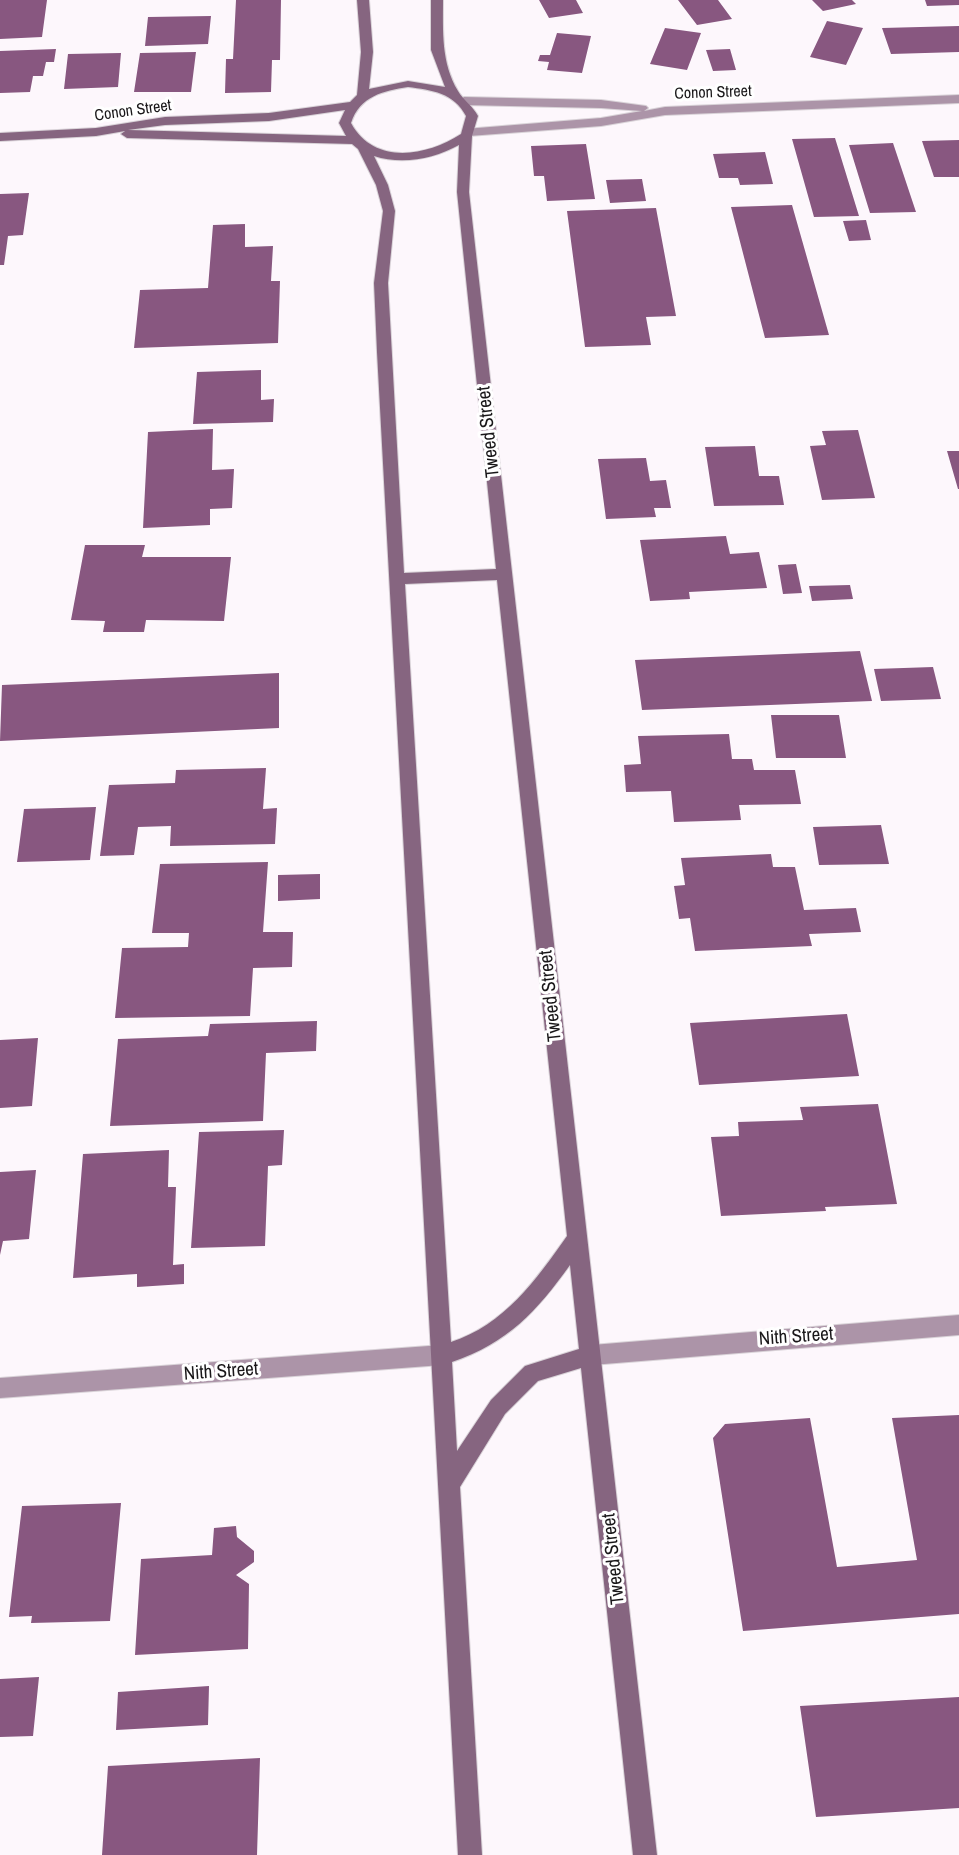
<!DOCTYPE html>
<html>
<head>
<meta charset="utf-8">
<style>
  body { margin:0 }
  canvas { display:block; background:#fdf7fc }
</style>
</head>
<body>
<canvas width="959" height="1855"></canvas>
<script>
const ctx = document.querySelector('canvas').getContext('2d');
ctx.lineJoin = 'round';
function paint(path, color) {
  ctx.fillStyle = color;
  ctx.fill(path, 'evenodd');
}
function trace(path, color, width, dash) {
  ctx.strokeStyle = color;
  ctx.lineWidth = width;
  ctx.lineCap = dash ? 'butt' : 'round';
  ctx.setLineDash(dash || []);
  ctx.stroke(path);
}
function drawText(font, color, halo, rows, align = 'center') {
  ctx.font = font + ' "Archivo Narrow",sans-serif';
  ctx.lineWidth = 6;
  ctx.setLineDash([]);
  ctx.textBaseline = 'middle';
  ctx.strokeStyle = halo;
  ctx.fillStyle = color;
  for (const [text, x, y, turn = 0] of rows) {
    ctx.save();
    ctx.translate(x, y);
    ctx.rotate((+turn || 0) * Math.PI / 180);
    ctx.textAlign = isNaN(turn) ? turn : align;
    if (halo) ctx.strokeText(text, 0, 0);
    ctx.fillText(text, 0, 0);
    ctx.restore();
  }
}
const building = new Path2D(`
  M0 0H47L42 37 0 39Z
  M236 0H281L280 60H272L271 92 225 93 226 59H233Z
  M539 0H576L583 13 549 18Z
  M678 0H718L732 19 697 25Z
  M812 0H852L856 4 823 11Z
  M925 0H959V5L927 6Z
  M211 16 208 44 145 46 148 17Z
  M827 21 863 28 846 65 810 57Z
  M959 26V52L891 54 882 28Z
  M665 28 701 33 687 70 650 64Z
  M557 33 591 36 582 73 547 70 549 62 538 61 540 55H550Z
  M56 49 54 62H46L43 76H33L30 92 0 93V51Z
  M730 49 736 70 713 71 706 50Z
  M196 52 191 92H134L140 53Z
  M121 53 118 87 64 89 68 54Z
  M835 138 859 216 814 217 792 139Z
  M959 140V177H934L922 141Z
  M893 143 916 212 870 213 849 145Z
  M586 144 595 199 547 201 544 176H534L531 146Z
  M765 152 773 184 740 185 738 178H719L713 154Z
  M642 179 646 201 610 203 606 180Z
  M29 193 23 235 8 236 4 265H0V194Z
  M792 205 829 335 765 338 731 207Z
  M656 208 676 316 646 317 651 345 585 347 567 211Z
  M866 220 871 240 849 241 843 221Z
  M245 224V247L273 246 271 281H280L278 343 134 348 140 290 208 288 213 225Z
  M261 370V400L274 399 273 422 193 424 197 372Z
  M213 429 212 470 234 469 232 508 210 509V525L143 528 148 432Z
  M858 430 875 498 822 500 810 446 826 445 822 431Z
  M755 446 759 476H779L784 505 714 506 705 447Z
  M947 451H959V489H958Z
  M646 458 650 481 666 480 671 508H654L656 517 606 519 598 459Z
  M726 536 730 554 759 552 767 588 689 592 690 599 650 601 640 540Z
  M85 545H145L142 557H231L224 621 146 620 144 632H103L105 621 71 620Z
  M796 564 802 593 783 594 778 565Z
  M850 585 853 599 812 601 809 586Z
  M860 651 872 701 642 710 635 660Z
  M933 667 941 699 881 701 874 669Z
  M279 673V728L0 741 2 685Z
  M771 715H839L846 758H776Z
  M729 734 732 759H752L754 770H795L801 804 739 805 741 820 674 822 671 791 626 792 624 765 641 764 638 736Z
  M266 768 263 809 277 808 275 844 170 846 171 826 138 827 134 855 100 856 109 785 175 783 176 770Z
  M96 807 90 860 17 862 24 809Z
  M881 825 889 864 819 865 813 827Z
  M771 854 773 867H795L804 910 856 908 861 932 809 934 812 946 695 951 690 918 679 919 674 886 685 885 681 858Z
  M268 862 263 932H293L292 967 253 968 250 1016 115 1018 122 948 188 947 189 933H152L160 864Z
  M320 874V899L278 901V875Z
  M847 1014 859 1076 699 1085 690 1023Z
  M317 1021 316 1051 266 1053 263 1121 110 1126 118 1039 208 1036 210 1024Z
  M38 1038 32 1106 0 1108V1040Z
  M878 1104 897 1204 825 1207 826 1211 721 1216 711 1137 739 1136 738 1122 803 1120 800 1107Z
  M284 1130 282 1165 268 1166 265 1246 191 1248 199 1132Z
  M169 1150 168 1187H176L173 1265 184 1264V1284L137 1287V1274L73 1278 83 1154Z
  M36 1170 29 1239 3 1241 0 1255V1172Z
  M959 1415V1614L743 1631 713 1438 725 1424 810 1418 837 1567 917 1560 892 1418Z
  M121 1503 110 1621 31 1623 32 1616 9 1617 22 1506Z
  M236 1526 237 1537 254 1551V1562L236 1575 249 1584 248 1649 135 1655 141 1559 212 1555 214 1528Z
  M39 1677 33 1736 0 1737V1679Z
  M209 1686 208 1725 116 1730 118 1692Z
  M959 1697V1808L816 1817 800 1706Z
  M260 1758 257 1855H102L108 1766Z`);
const street = new Path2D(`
  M959 95V103L665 115 601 126 469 136 463 132 465 129 601 118 642 111 601 108 464 105 458 101 464 97 601 100 646 106 648 108 644 111 665 107Z
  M959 1315V1335L592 1365 585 1362 582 1355 585 1348 592 1345Z
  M442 1345 449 1348 452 1355 449 1362 442 1365 0 1398V1378Z`);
const secondary = new Path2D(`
  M357 0H369L373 52 369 89 408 81 445 87 431 50V0H443C443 31 441 63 458 91 463 100 473 106 478 116L472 136 469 192 657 1855H633L581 1368 538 1381 505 1414 460 1487 482 1855H458L377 352 374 283 383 211 376 185 358 149 352 144 127 138 121 134 125 131 96 136 0 141V133L96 128 165 117 269 113 350 102 357 95 361 52ZM408 87C432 90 454 93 466 116L461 134C425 157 374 165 351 123 360 96 383 91 408 87ZM345 110 339 123 346 136 128 130 165 125 269 121ZM459 145 457 192 496 569 404 573 388 283 395 211 388 185 374 156C402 165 434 159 459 145ZM497 580 567 1236C536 1280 504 1325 451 1342L405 584ZM570 1265 579 1349 525 1366 491 1400 457 1451 452 1362C508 1343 537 1311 570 1265Z`);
const farStreetnames = [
  ["Conon Street",713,93,-2],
  ["Conon Street",133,111,-8]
];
const streetNames = [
  ["Tweed Street",489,432,-96],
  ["Tweed Street",551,996,-96],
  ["Nith Street",796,1337,-4],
  ["Nith Street",221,1372,-4],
  ["Tweed Street",614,1559,-96]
];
paint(building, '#885780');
trace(street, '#d9d3d8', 2);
trace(secondary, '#d9d3d8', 2);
paint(street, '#ac94a8');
paint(secondary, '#866580');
drawText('16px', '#191719', '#fff', farStreetnames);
drawText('19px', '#191719', '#fff', streetNames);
</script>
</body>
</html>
